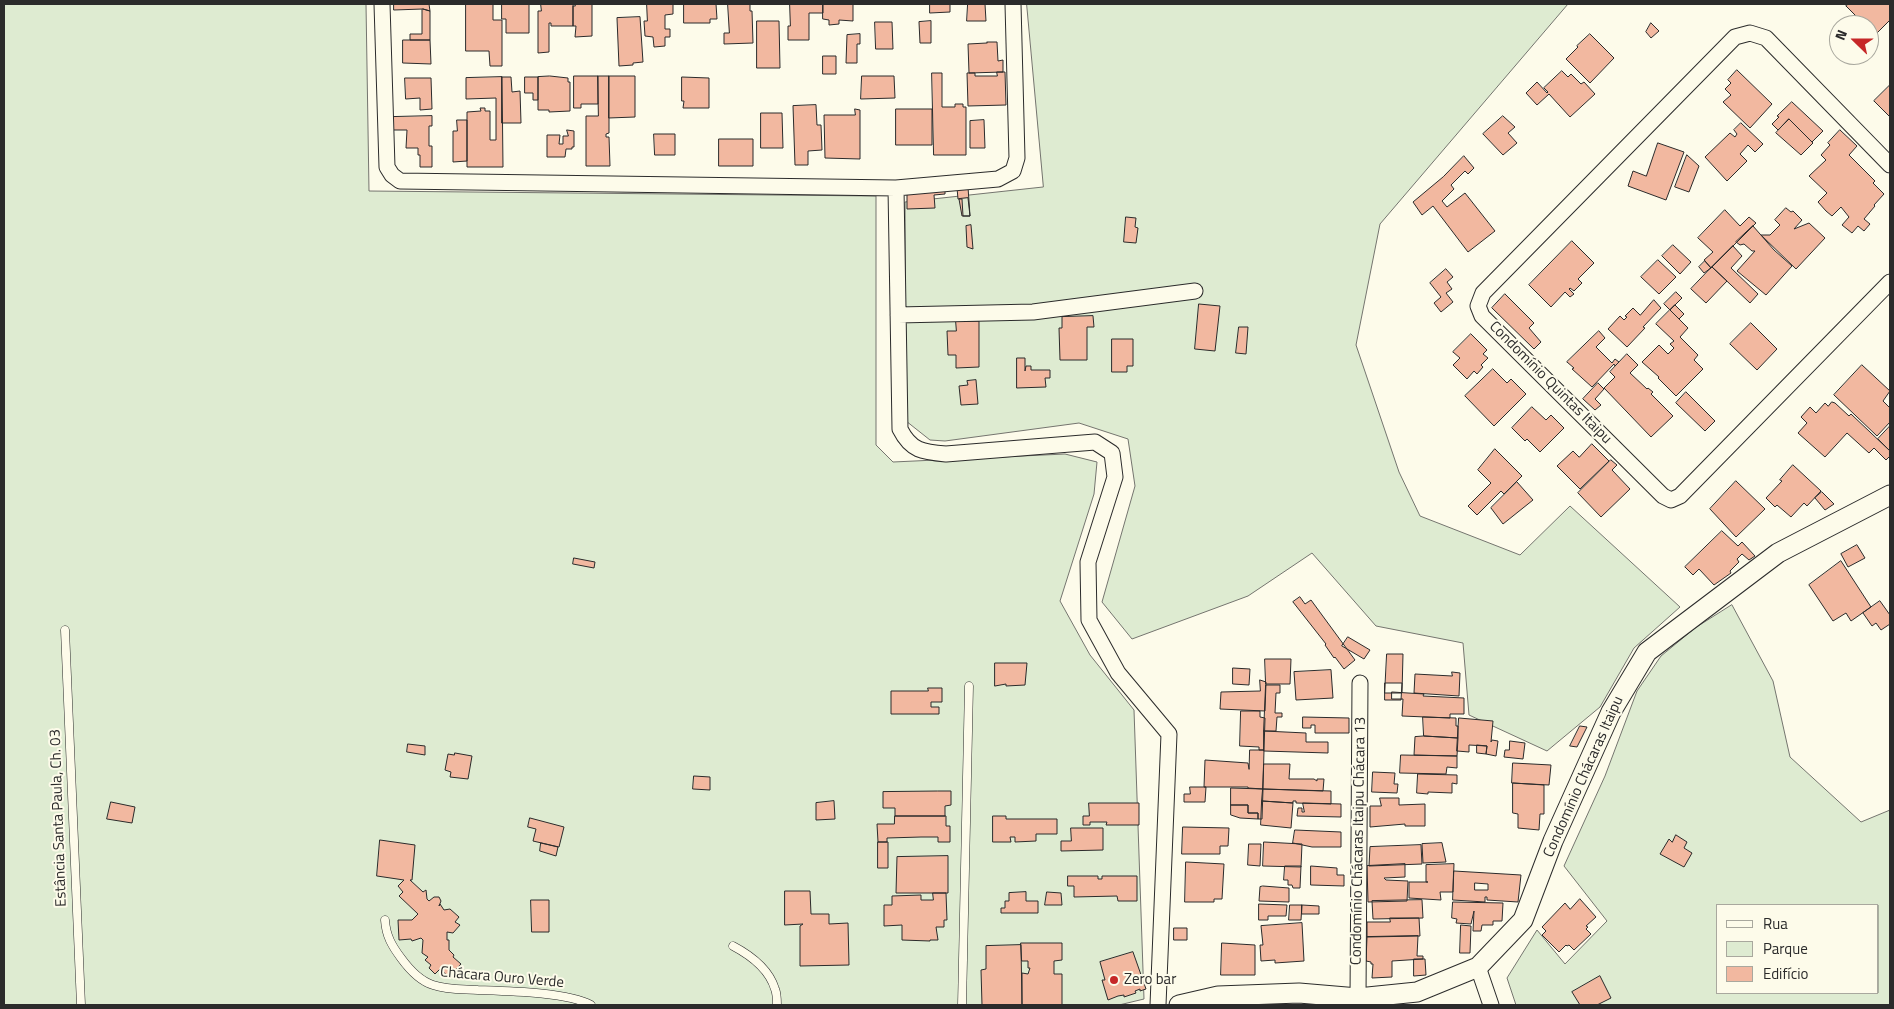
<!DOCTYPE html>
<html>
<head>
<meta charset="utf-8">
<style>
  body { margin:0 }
  #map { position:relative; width:1894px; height:1009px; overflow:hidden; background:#fdfbea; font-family:"Titillium Web",sans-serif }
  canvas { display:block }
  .frame { position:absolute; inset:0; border:5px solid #2b2b2b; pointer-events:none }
  .legend { position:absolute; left:1716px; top:904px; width:162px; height:90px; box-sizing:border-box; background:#fdfbea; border:1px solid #a9a89e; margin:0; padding:6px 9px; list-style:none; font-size:15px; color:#2b2b2b }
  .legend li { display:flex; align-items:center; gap:10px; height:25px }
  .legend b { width:25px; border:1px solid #a9a89e }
  .north { position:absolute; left:1829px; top:15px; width:50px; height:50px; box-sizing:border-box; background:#fdfbea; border:1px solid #a9a89e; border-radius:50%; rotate:292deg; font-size:14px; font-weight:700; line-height:20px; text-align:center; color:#2b2b2b }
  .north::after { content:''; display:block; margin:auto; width:18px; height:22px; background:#c62828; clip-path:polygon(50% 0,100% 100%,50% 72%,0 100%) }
</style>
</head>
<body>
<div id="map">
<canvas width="1894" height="1009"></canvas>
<div class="frame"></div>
<ul class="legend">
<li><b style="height:6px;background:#fdfbea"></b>Rua</li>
<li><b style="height:14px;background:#deebd1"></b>Parque</li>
<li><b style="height:14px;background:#f2b8a0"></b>Edifício</li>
</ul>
<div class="north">N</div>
</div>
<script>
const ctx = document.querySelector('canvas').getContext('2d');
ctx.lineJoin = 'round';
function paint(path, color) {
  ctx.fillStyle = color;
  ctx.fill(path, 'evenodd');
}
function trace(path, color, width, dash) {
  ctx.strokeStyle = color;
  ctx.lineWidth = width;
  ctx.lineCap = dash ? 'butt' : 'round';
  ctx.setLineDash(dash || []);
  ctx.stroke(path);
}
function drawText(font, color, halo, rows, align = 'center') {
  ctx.font = font + ' "Titillium Web",sans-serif';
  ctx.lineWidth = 4;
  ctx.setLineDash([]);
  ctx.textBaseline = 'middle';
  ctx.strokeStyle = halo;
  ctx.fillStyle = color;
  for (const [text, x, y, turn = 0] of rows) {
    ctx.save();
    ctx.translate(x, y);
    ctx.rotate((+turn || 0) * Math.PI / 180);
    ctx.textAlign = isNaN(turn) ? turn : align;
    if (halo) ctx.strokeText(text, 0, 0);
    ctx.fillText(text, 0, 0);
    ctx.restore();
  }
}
const green = new Path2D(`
  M4 4H366L369 191 876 196V445L893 462 1065 454 1097 462 1094 494 1060 601 1090 655 1134 710 1144 999 1119 1005H4Z
  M1027 4H1568L1380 224 1356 345 1399 472 1420 516 1520 555 1570 506 1680 607 1634 648 1600 707 1547 751 1469 715 1463 643 1376 626 1312 553 1248 596 1132 639 1102 602 1135 486 1128 439 1079 423 945 441 930 440 906 421 905 202 1043 187Z
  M1732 605 1773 681 1790 757 1861 822 1890 810V1005H1516L1507 978 1537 930 1565 964 1607 921 1564 866 1605 776 1637 691 1661 656 1695 628ZM1718 905H1878V993H1718Z`);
const building = new Path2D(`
  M394 4H429L430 11 423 9 394 10Z
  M466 4H493V20H502V66H490L489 51H466Z
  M502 4H529V33H506V19H502Z
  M541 4H573V26H551V23H549V52L538 53V11H541Z
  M575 4H592V36L575 37 576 26H573V6H575Z
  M647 4H673V14L665 15V29H670V37H665V46L654 47 653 37 645 36 644 21H647Z
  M684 4H716L717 19H710V23H684Z
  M728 4H752H750V11H752L753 43 724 44V33H729Z
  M790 4H823V13H809V40H788V26H790Z
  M823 4H853V21L839 20V24L829 25V20L823 19Z
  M930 4H950V12L930 13Z
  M968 4H985L986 21H967Z
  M1849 4H1890V20L1875 35 1869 29V25H1865L1846 6Z
  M423 9 430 11V40H410V34H422V10Z
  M640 17 643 62 633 63V65L619 66 617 18Z
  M757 21H779L780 68H757Z
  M931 21V43H920L919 22Z
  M875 22H892L893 49H876Z
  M1651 23 1659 31 1651 38 1646 32Z
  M860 34V44H857V63H846L847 35Z
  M1590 34 1614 58 1590 83 1566 59 1578 47 1577 46Z
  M403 40H430L431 64 403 63Z
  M987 42H997L998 61 1003 60V72L969 73 968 44 987 43Z
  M823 56H836V74H823Z
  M1737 70 1772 104 1750 128 1723 102 1731 95 1725 89 1731 83 1728 80Z
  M1562 71 1568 77 1571 74 1581 84 1584 82 1595 94 1570 117 1549 94 1537 105 1526 93 1537 82 1547 93 1548 92 1544 88Z
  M997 72H1005L1006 105 968 106 967 73H975V76H997Z
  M932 73H942V107H955V104H963V107H966V155H934Z
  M550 76 568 78V82H570V111L549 112V110H538V77Z
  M574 76H598V104H581V108H574Z
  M598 76H609V133L606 134V137H609L610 166H586V116H598Z
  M609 76H635V117L609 118Z
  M862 76H894L895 98 861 99Z
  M502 77 503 167H467V112L481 111 480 108H485V111H490V140H496V98L466 99V78Z
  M502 77H511L512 92 520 91 521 123H502Z
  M525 77H538V100H533V93H525Z
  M682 77 709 78V108H683L684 101H682Z
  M405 78H431L432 109 420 110V98L406 99Z
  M1890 85V117L1874 101Z
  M1792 102 1823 131 1812 142 1789 119 1778 130 1772 124 1779 117 1777 116 1779 114Z
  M816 105 817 125H821L822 150 808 151V165H795L793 106Z
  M855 109 860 110V159L825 158 824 115H855Z
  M896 109H932V145H896Z
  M761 113H782L783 148H761Z
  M432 116V126H429V146H432V167H420V155H418V148H406L407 130H393L392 117Z
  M1503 116 1515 127 1508 133 1517 143 1503 155 1483 134Z
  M1789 119 1813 143 1801 155 1776 133Z
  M457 120H467V161L453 162V131H457Z
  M984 120 985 148H970V121Z
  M1741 123 1763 144 1755 152 1748 145 1740 154 1747 161 1727 181 1705 157 1730 133 1735 137 1737 134 1734 130Z
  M567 130 574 131V147H572V149H566L565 157H547V135H560L559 144H563V136H568Z
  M1840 130 1857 146 1849 155 1875 181 1873 183 1884 194 1874 205 1875 206 1864 219 1870 224 1864 231 1858 226 1852 233 1842 225 1849 217 1841 207 1832 216 1826 211 1818 202 1827 193 1809 176 1826 160 1821 155 1830 145 1828 143Z
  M654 134H675V155H655Z
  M719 139H753V166H719Z
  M1658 143 1684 152 1666 200 1628 186 1633 171 1646 176Z
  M1687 155 1699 166 1689 192 1675 187Z
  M1464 156 1474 168 1468 174 1465 171 1451 185 1454 189 1442 201 1447 207 1465 193 1495 231 1468 252 1433 206 1422 215 1413 202 1443 177Z
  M968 187 970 216H963L962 199H958L957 188Z
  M945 189V194L934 195 935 208 907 209V191Z
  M968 198 970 216H962L959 199Z
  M1786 208 1791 212 1793 211 1802 220 1794 229 1809 223 1825 238 1796 269 1761 235H1770L1780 225 1775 220Z
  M1725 210 1740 226 1749 217 1756 223 1711 268 1704 260 1713 252 1698 238Z
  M1126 217 1136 218 1135 227 1138 228 1136 243 1124 242Z
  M971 225 973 249 967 247 966 226Z
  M1753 226 1774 250 1792 266 1766 295 1737 271 1755 251H1752L1744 244 1740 245 1736 242Z
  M1572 241 1594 263 1578 279 1582 283 1574 291 1570 288 1569 289 1574 294 1570 297 1565 292 1551 307 1529 285Z
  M1673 245 1691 262 1680 274 1662 256Z
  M1733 246 1742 256 1731 268 1758 294 1750 303 1712 267Z
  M1658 260 1676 277 1659 294 1641 277Z
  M1705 261 1711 268 1704 273 1699 267Z
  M1712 267 1727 281 1706 303 1691 289Z
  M1446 269 1453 277 1447 282 1452 289 1446 293 1453 302 1441 312 1434 303 1441 297 1430 283Z
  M1676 292 1682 298 1670 310 1664 304Z
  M1505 294 1534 323 1529 328 1541 342 1534 349 1492 308Z
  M1654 300 1661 308 1643 327 1645 328 1627 347 1608 329 1620 316 1624 320 1627 317 1625 316 1633 308 1640 315Z
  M1199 304 1220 306 1215 351 1195 349Z
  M1675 305 1684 314 1679 319 1670 310Z
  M1670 310 1688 328 1680 337 1698 355 1694 360 1703 369 1676 396 1658 378 1659 377 1642 362 1659 345 1668 354 1674 348 1670 344 1674 341 1656 324Z
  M1093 316 1094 327H1087V360H1060L1059 328H1062V317Z
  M956 321H979V367L956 368V355H948L947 331H956Z
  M1751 323 1777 349 1757 370 1730 344Z
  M1239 327H1248L1246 354 1236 353Z
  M1599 331 1605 338 1596 347 1612 363 1615 359 1619 362 1615 366 1614 364 1592 387 1572 369 1574 368 1567 362Z
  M1471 334 1487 350 1483 354 1488 358 1481 365 1483 367 1477 374 1474 371 1467 379 1453 365 1460 358 1453 352Z
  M1112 339H1133V366H1127V372H1112Z
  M1627 354 1638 365 1630 373 1647 389 1648 388 1653 392 1651 394 1673 416 1651 437 1604 388 1615 377 1610 372Z
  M1017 358H1025V371L1026 366H1031V370H1050V378H1045L1046 387 1017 388Z
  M1862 365 1890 391 1883 401 1890 408V422L1877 436 1834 395Z
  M1493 369 1507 383 1511 379 1526 394 1494 426 1465 396Z
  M976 380 978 404 961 405 959 386 968 385 967 381Z
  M1598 383 1604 389 1595 399 1601 405 1595 410 1583 399Z
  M1686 392 1715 421 1705 431 1676 403Z
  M1832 402 1835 403 1849 416 1851 414 1890 451V456L1886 460 1874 448 1869 453 1847 433 1825 457 1798 433 1807 423 1801 417 1810 407 1816 413 1825 403 1828 406Z
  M1532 407 1546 420 1551 415 1564 428 1540 452 1527 439 1525 441 1512 428Z
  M1890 426V451L1878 439Z
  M1592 444 1609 461 1580 489 1557 466 1573 451 1579 457Z
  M1495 449 1522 476 1504 494 1501 491 1477 515 1468 506 1491 483 1478 470Z
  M1611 460 1617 465 1612 470 1630 489 1601 517 1578 493Z
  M1793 465 1821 491 1807 506 1804 503 1791 517 1777 505 1775 507 1766 498 1782 481 1780 480Z
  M1736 481 1765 509 1736 537 1710 509Z
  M1517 482 1533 500 1503 524 1491 508Z
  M1822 492 1834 504 1825 510 1815 498Z
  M1722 531 1738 546 1742 542 1755 556 1749 560 1742 554 1737 559 1739 562 1730 571 1731 573 1714 585 1699 569 1693 575 1685 567Z
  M1857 545 1865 558 1848 567 1841 554Z
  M574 558 595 562 594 568 573 564Z
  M1841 561 1871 607 1851 621 1846 613 1833 621 1809 585Z
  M1300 597 1305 604 1311 600 1355 660 1344 669 1335 657 1334 658 1325 645 1326 644 1293 602Z
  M1880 601 1890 615V624L1881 630 1876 623 1872 626 1863 613Z
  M1348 637 1370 650 1364 659 1342 646Z
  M1387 654H1403L1402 693H1385Z
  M1265 659H1291L1290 684H1266Z
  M995 663H1027L1025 685 1006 686V684L995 686Z
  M1233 668 1250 669 1249 685 1233 684Z
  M1331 670 1333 698 1296 700 1294 672Z
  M1452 672 1460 673 1459 696 1414 693 1415 674 1452 676Z
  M1260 680 1266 682 1265 711 1220 709 1221 692 1260 691Z
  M1385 683H1402L1401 700H1385Z
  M1266 685H1280V693H1276L1275 713H1282V717H1277L1276 731H1264Z
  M928 688H942V702H931V707H939V714H891V691H928Z
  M1392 692 1424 694 1423 696 1464 698V714H1450V718L1402 716 1403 699H1392Z
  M1241 711H1260V717L1265 718 1264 750H1259V747L1240 746Z
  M1303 717 1349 718V733H1315V725H1311V728H1303Z
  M1423 717 1456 718V726H1458V738L1424 736Z
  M1459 718 1493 721 1491 742 1492 740 1498 741 1496 756 1486 754 1487 746 1469 745V752L1457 751Z
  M1580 726 1587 727 1577 747 1570 746Z
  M1264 731 1306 733V742H1328V753L1264 751Z
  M1424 736 1458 738 1457 756 1414 755 1415 737Z
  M1510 741 1525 743 1523 759 1504 757 1505 750H1509Z
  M408 744 425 746V755L407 752Z
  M1477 745 1487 746 1486 754 1477 753Z
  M1250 750H1264L1263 789 1248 788V787H1204L1205 760 1248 763 1249 769Z
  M455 753 472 756 468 779 450 777 451 772 445 770 448 754 454 755Z
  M1401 755 1457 756V768L1447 767 1446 774 1400 773Z
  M1513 763 1551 765 1549 785 1512 783Z
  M1264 764H1290L1289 779H1314L1317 781V779H1324L1323 791 1263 789Z
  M1373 772 1395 773 1394 784H1398L1397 793 1372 792Z
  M1418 774 1457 775V784L1452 783V793L1428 792V794L1417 793Z
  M694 776 710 777V790L693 789Z
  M1513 783 1544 785V814H1540L1539 830 1518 828V814L1513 813Z
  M1190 787H1206L1205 802H1184V794H1190Z
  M1231 788 1263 789 1262 819H1258V813H1248V805H1231Z
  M1263 789 1331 791V804L1296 803V801H1293V803L1262 801Z
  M938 791H951V805L945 806V816H895V808H883V792Z
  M1380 798H1399V805L1425 804V826H1405V824L1370 827V806H1381Z
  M834 801 835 819 816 820V803Z
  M1262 801 1293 803 1291 828 1261 825Z
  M111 802 135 807 132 823 107 819Z
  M1089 803H1139V825H1106L1107 822H1090V825H1083V816H1089Z
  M1303 803 1341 804V817L1297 816 1298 808H1302V812H1304Z
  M1231 805H1248V813H1258V819L1240 818 1231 815Z
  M895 816H946V826H950V842H938V837H921L887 838V842H878L877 824H894Z
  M993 816H1006V819H1057V834H1036V841L1015 842V837H1010L1011 842H993Z
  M530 818 564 827 559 847 533 841 536 829 528 827Z
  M1183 827 1229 828 1228 846H1220V854H1182Z
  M1071 828H1103V850L1061 851V841H1071Z
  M1295 830 1341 832V847H1312L1293 843Z
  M1676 835 1687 842 1684 848 1692 853 1684 867 1660 854 1669 839 1672 842Z
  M380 840 415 845 412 880H410L423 892 426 890 427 899 429 901 434 897H439L441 901 439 906 440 904 444 910 450 909 459 917 455 922 460 925 453 933 447 932V940H449V950L454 955 453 957 461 964 449 977 440 969 435 974 429 968 431 965 425 960 428 957 422 953 423 940 421 938 412 941 411 939 399 940 398 920H412L418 914 399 896 403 892 398 886 404 880 377 876Z
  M878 842H888V868H878Z
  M1264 842 1302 844 1301 867 1263 866Z
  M541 843 558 847 556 856 540 851Z
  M1442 843 1446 862 1423 863 1422 844Z
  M1249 844H1261L1260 866 1248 865Z
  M1421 845 1422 864 1369 866 1370 847Z
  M948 856V893H896L897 857Z
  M1186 862 1224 864 1222 899H1214V902H1185Z
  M1405 864V877L1384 878 1386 880 1408 881 1407 901 1368 902 1367 866Z
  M1454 864 1453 892H1440L1441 900 1409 898V882H1428H1426V865Z
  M1285 866H1301L1300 888H1293L1292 885H1288V880H1284Z
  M1311 866 1337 868V875H1344V886L1311 885Z
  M1454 871 1521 875 1518 902 1487 900V897H1485V902L1453 900ZM1475 883 1488 884V890H1475Z
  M1068 876H1098V879H1102V876H1137V901H1118L1117 896 1074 897V886H1068Z
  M1263 886 1289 888V902L1259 901 1260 887Z
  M785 891H810L811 914H829V924L848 923 849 965 800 966V926L803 924 785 925Z
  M1026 892V901H1038V913H1001V908H1005V901H1009V893Z
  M1047 892 1061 893 1062 905H1045Z
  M933 893H946L947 920H944V927H936L938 940H930V941L902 940V925L884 926V905H892V896L921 895V900H933Z
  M1580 899 1596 917 1586 926 1588 927 1586 929 1591 934 1574 950 1569 945 1567 946 1566 945 1559 952 1542 935 1546 931 1542 927 1565 903 1570 909Z
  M531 900H549V932H532Z
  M1422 900 1423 918 1373 919 1372 901Z
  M1453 902 1503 903 1502 921H1493V925H1482L1481 931H1473L1474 911 1471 924 1456 923 1457 919 1452 918Z
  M1259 904 1287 905 1286 916H1268V920H1259Z
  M1290 905H1302L1301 920H1289Z
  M1302 905 1319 906V914H1302Z
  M1390 918H1419L1420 936 1367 937V922H1390Z
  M1302 923 1304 961 1275 963V960L1261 961 1260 945H1263L1261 926Z
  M1461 925 1471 926 1470 953H1460Z
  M1174 928H1187V940H1174Z
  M1418 936 1417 956H1423V959L1392 961V977L1372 978 1373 964H1371V962L1366 961 1367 937Z
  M1021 943H1062V960L1054 961V974H1062V1005H1022V973L1028 974 1030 968H1028V961H1022Z
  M1222 943 1255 945V975H1221Z
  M1021 945 1022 1005H982L981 970 986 969V946Z
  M1133 952 1146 989 1140 991V989L1135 991 1136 993 1124 997V995L1118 996 1108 1000 1102 980H1105L1100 962Z
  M1414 959H1425L1426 975 1414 976Z
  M1600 976 1611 998 1597 1005H1580L1572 992Z`);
const service = new Path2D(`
  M65 630 81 1005
  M385 920C386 936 392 946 401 958 409 969 420 981 433 985 447 990 463 989 478 990 507 991 568 992 591 1005
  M733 946C750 955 769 969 775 989 777 994 777 1000 777 1005
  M962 1005 969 686`);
const minor = new Path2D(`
  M382 4 387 167 392 175 400 181 896 188 998 179 1013 171 1017 158 1013 4
  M1890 165 1766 38 1750 33 1735 37 1483 293 1478 306 1482 316 1663 496 1671 500 1680 496 1890 282
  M896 188 900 429C911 451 923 452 946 454L1095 442 1112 453 1115 477 1088 562 1089 620 1118 673 1169 734 1158 1005
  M898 315 1033 312 1195 291
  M1478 967 1491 1005
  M1358 998 1360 683`);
const tertiary = new Path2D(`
  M1179 1005 1218 996 1299 993 1358 998 1417 992 1478 967 1523 920 1553 841 1611 712 1647 652 1778 553 1890 495`);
const markers = [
  [1114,980,5,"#c62828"]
];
const streetNames = [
  ["Condomínio Quintas Itaipu",1550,383,45],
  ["Condomínio Chácaras Itaipu",1584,777,-66],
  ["Estância Santa Paula, Ch. 03",59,818,-92],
  ["Condomínio Chácaras Itaipu Chácara 13",1359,841,-89],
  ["Chácara Ouro Verde",502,978,5]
];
const poiNames = [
  ["Zero bar",1124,980]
];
paint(green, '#deebd1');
trace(green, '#74746e', 1);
paint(building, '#f2b8a0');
trace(building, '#2b2b2b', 1);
trace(service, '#2b2b2b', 9);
trace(minor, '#2b2b2b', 17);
trace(tertiary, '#2b2b2b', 21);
trace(service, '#fdfbea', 8);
trace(minor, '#fdfbea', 15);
trace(tertiary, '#fdfbea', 19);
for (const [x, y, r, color] of markers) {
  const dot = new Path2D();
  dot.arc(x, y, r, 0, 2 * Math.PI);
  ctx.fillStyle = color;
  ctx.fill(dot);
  trace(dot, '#fdfbea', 2);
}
drawText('15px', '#2b2b2b', '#fdfbea', streetNames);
drawText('15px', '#2b2b2b', '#fdfbea', poiNames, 'left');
</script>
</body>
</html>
